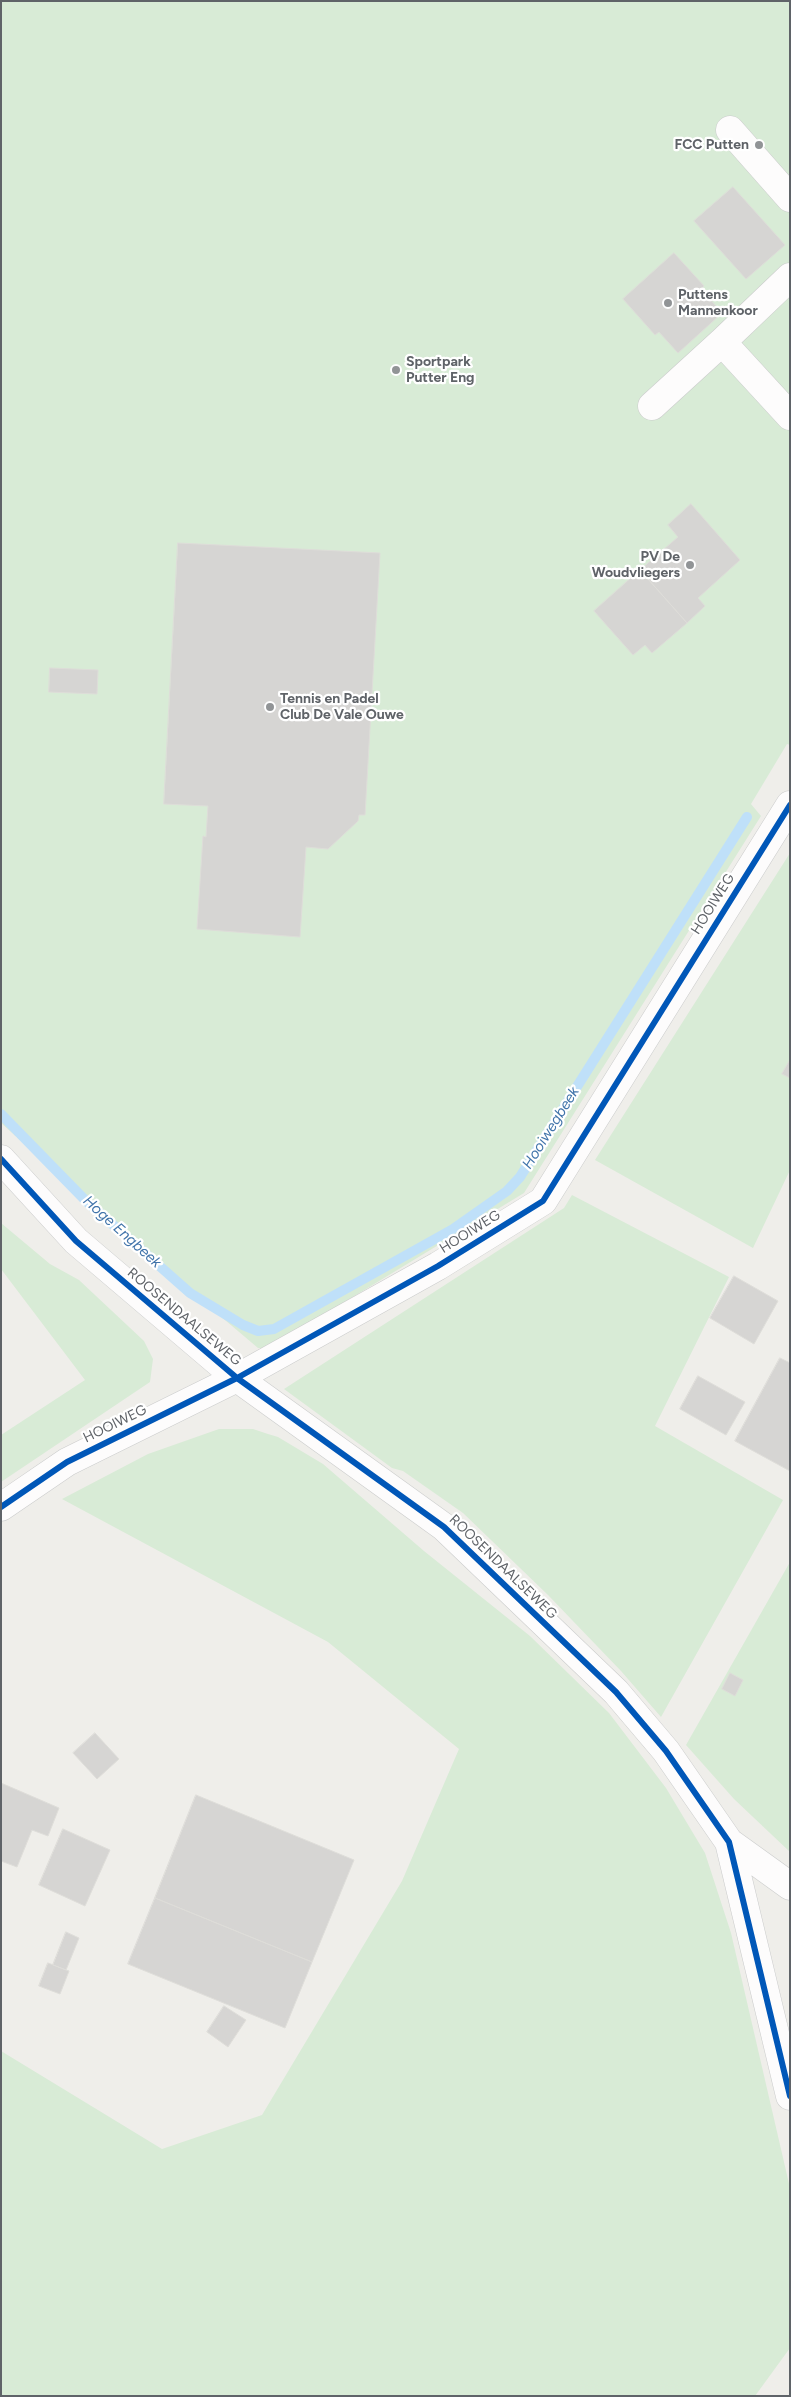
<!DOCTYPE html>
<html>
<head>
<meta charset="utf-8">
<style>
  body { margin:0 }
  #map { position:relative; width:791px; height:2397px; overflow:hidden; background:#efeeea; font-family:Figtree,sans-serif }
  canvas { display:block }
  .frame { position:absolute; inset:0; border:2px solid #5f6368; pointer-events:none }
</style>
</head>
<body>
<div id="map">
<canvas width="791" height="2397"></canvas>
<div class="frame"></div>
</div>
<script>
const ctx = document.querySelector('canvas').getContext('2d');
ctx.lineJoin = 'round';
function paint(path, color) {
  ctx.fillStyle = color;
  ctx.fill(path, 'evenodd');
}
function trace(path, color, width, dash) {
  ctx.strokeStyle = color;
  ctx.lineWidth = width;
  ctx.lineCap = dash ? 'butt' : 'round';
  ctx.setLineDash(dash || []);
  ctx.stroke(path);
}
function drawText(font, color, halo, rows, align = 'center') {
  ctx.font = font + ' Figtree,sans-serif';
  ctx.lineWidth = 4.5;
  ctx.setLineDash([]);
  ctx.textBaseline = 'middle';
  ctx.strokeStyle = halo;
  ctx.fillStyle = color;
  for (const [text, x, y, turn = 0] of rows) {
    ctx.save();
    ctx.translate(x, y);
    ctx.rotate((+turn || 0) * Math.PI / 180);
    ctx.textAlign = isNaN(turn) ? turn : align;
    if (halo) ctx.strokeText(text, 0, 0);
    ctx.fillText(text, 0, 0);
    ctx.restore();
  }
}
const green = new Path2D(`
  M1 1H790V745L787 744 751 804 761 816 524 1193 287 1337 272 1349 258 1348 134 1243 1 1123Z
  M790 853V1170L753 1248 595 1160Z
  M572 1195 729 1277 655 1426 783 1500 661 1717 621 1671 548 1595 463 1513 403 1471 392 1468 284 1389 564 1208Z
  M1 1223 50 1264 79 1280 144 1341 153 1359 150 1382 1 1482V1435L85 1380 1 1269Z
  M219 1429H253L268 1434 278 1437 323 1464 424 1551 530 1636 609 1713 666 1788 705 1853 731 1933 790 2188V2348L755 2396H1V2051L162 2149 262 2115 402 1881 459 1749 328 1642 62 1499 148 1454Z
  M790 1562V1852L734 1799 686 1745Z`);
const stream = new Path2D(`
  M1 1114 86 1201 190 1293 243 1325 258 1331 274 1329 453 1229 507 1191 520 1177 747 817`);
const building = new Path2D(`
  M733 187 785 245 746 279 694 221Z
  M674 253 704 286 701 289 722 313 678 353 659 332 655 335 623 299Z
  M691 504 740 560 698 598 705 606 687 623 640 570 678 537 668 525Z
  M178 543 380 553 365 815H359L358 821 328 849 306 847 300 937 197 929 203 836 206 837 208 806 164 804Z
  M640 570 687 623 652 653 645 645 633 655 594 611Z
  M50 668 98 670 97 694 49 692Z
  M790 1060V1078L782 1074Z
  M734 1276 778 1301 754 1344 710 1318Z
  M780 1358 790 1363V1471L735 1441Z
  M698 1376 745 1402 726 1435 680 1409Z
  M730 1673 743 1680 735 1696 722 1689Z
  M95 1733 119 1759 97 1779 73 1753Z
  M1 1783 59 1808 48 1836 32 1830 17 1867 1 1861Z
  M196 1795 354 1860 312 1962 155 1898Z
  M63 1829 110 1850 85 1906 39 1885Z
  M155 1898 312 1962 285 2028 128 1964Z
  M66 1932 79 1938 66 1970 53 1965Z
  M48 1963 69 1971 60 1994 39 1986Z
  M224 2006 246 2020 228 2047 207 2032Z`);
const minor = new Path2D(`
  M730 130 790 198
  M722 342 790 277
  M652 406 722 342 790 416
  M1 1159 76 1241 237 1378 444 1527 616 1692 666 1751 729 1842 790 2096
  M1 1507 67 1462 237 1378 438 1266 543 1201 790 805
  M729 1842 790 1886`);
const cycleway = new Path2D(`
  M1 1159 76 1241 237 1378 444 1527 616 1692 666 1751 729 1842 790 2096
  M1 1507 67 1462 237 1378 438 1266 543 1201 790 805`);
const markers = [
  [759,145,5,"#919496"],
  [668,303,5,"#919496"],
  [396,370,5,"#919496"],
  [690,565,5,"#919496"],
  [270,707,5,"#919496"]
];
const poiNames = [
  ["FCC Putten",749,145,"right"],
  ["Puttens",678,295],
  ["Mannenkoor",678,311],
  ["Sportpark",406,362],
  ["Putter Eng",406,378],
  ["PV De",680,557,"right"],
  ["Woudvliegers",680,573,"right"],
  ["Tennis en Padel",280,699],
  ["Club De Vale Ouwe",280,715]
];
const streetNames = [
  ["HOOIWEG",713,904,-58],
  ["HOOIWEG",470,1232,-32],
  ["ROOSENDAALSEWEG",184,1317,40],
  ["HOOIWEG",115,1424,-26],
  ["ROOSENDAALSEWEG",503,1567,44]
];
const waterNames = [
  ["Hooiwegbeek",551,1128,-58],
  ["Hoge Engbeek",122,1232,42]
];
paint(green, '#d8ebd6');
trace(stream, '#bfe0f9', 10);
paint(building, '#d6d5d3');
trace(building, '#deddd9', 1);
trace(minor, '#cbcccc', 29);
trace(minor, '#fdfcfc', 28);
trace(cycleway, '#0057b8', 6);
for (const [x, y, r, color] of markers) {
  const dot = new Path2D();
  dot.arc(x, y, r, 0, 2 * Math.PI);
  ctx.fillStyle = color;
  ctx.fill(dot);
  trace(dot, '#fff', 2);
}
drawText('bold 14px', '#5f6368', '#fff', poiNames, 'left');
drawText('14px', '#5f6368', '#fff', streetNames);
drawText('italic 15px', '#4174aa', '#fff', waterNames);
</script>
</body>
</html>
